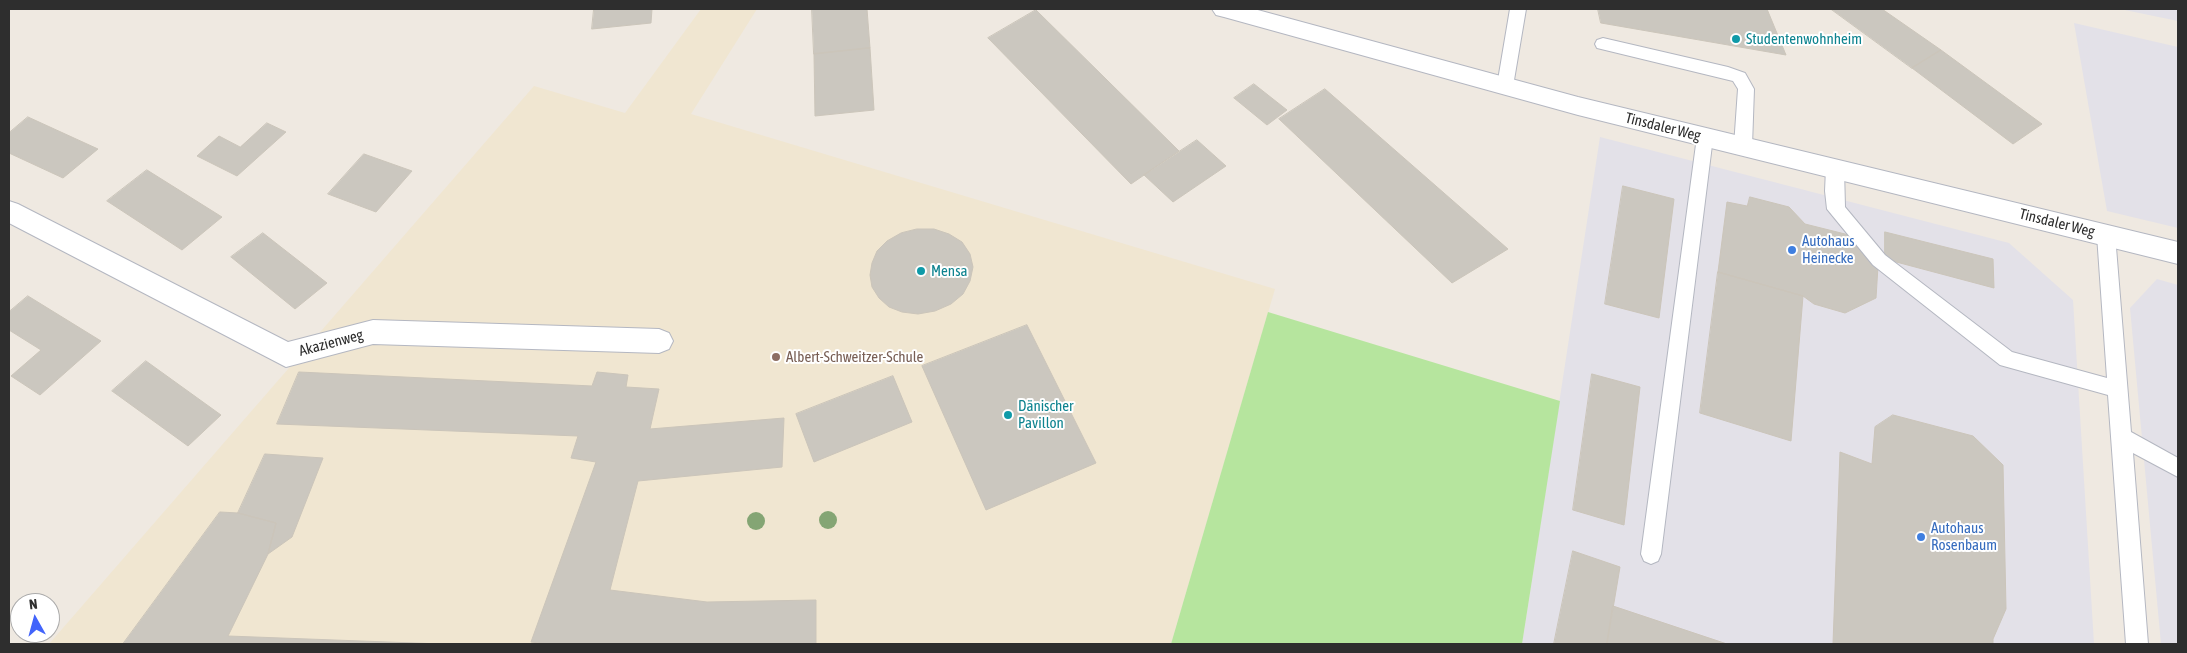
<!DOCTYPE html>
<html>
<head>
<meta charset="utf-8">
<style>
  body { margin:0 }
  #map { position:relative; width:2187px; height:653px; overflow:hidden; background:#efe9e1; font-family:"Asap Condensed",sans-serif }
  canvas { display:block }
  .frame { position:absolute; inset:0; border:10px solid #2e2e2e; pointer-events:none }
  .north { position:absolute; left:10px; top:593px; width:50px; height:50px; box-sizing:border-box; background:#fff; border:1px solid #ababab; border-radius:50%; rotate:353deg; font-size:14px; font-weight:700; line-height:20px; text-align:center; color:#2e2e2e }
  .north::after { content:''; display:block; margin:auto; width:18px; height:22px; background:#4264fb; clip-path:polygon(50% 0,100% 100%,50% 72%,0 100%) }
</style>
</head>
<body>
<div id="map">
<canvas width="2187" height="653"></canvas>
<div class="frame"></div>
<div class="north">N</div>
</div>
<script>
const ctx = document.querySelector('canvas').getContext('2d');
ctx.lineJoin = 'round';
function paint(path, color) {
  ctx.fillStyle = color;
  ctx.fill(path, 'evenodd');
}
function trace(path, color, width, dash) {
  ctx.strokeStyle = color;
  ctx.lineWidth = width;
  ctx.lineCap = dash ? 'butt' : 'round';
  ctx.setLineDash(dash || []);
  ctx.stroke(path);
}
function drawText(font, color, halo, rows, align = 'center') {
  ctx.font = font + ' "Asap Condensed",sans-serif';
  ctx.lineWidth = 4;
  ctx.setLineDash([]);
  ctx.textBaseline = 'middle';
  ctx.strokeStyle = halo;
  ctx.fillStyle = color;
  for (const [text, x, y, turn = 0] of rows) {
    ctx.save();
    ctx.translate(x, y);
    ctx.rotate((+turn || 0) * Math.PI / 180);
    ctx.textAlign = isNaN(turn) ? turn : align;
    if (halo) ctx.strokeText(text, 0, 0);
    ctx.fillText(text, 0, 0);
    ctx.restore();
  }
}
const industrial = new Path2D(`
  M2120 9H2178V21Z
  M2074 23 2178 47V228L2107 211Z
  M1600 137 2009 243 2073 300 2094 644H1522Z
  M2157 279 2178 285V644H2161L2130 308Z`);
const education = new Path2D(`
  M701 9H757L691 114 1275 289 1171 644H49L534 86 625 113Z`);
const green = new Path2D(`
  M1268 312 1560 401 1522 644H1171Z`);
const building = new Path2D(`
  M594 9H652L651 23 592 29Z
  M812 9H867L870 48 814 54Z
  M1598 9H1767L1786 55 1601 23Z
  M1831 9H1882L1941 50 1912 68Z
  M1036 10 1179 151 1131 184 988 38Z
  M870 48 874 110 815 116 814 54Z
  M1941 50 2042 124 2013 144 1912 68Z
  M1254 84 1287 110 1267 125 1234 98Z
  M1325 89 1508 249 1452 283 1279 119Z
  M28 117 98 149 63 178 9 153V133Z
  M267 123 286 132 237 176 197 156 219 136 240 147Z
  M1197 140 1226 166 1173 202 1144 175Z
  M364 154 412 171 376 212 328 194Z
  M147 170 222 217 182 250 107 201Z
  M1623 186 1674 199 1659 318 1605 304Z
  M1750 197 1789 207 1805 224 1849 235 1878 266 1876 298 1845 313 1814 304 1803 296 1718 272 1727 202 1747 206Z
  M917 229H934L949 234 962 242 970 254 973 267 970 281 963 294 951 304 935 311 918 314 902 312 889 307 879 298 872 287 870 275 872 263 877 251 887 241 901 233Z
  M1885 232 1993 259 1994 288 1885 259Z
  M263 233 327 283 295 309 231 257Z
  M1718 272 1803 296 1791 441 1700 413Z
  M28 296 101 341 40 395 11 376 41 350 9 330V312Z
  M1027 325 1096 463 986 510 922 366Z
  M146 361 221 415 188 446 112 391Z
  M299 372 592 386 597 372 628 375 626 387 659 389 650 429 784 418 782 467 638 481 610 590 707 602 816 600V644H548L531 642 596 462 571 458 578 436 277 424Z
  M1592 374 1640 387 1624 525 1573 510Z
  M893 376 912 422 814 462 796 414Z
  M1893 415 1973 436 2003 465 2006 609 1993 639V644H1833L1840 452 1872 464 1875 427Z
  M265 454 323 458 292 537 268 554 276 523 238 513Z
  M220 512 238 513 276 523 268 554 228 636 441 644H123Z
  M1573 551 1620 567 1607 644H1554Z
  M1613 606 1727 644H1607Z`);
const service = new Path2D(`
  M1510 9H1526L1513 86 1511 90 1505 92 1499 90 1497 86Z
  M1603 38 1728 67 1745 73 1754 89 1752 146 1749 151 1743 153 1737 151 1734 146 1738 89 1733 81 1597 48 1595 44 1597 40Z
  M1705 130 1711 132 1713 137 1661 554 1658 561 1651 564 1644 561 1641 554 1697 137 1699 132Z
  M1835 162 1841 164 1844 169 1845 207 1885 255 2012 352 2107 378 2097 235 2100 230 2106 228 2112 230 2115 235 2131 432 2178 458V477L2133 453 2148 644H2126L2108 395 2000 365 1873 265 1827 209 1825 191 1826 169 1829 164Z`);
const minor = new Path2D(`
  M9 201 18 204 288 342 373 320 659 329 669 333 673 341 669 349 659 353 373 344 286 367 9 223Z`);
const tertiary = new Path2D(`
  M1212 9H1254L1578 97 2178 242V264L1578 115 1224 17 1216 15Z`);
const trees = [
  [828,520],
  [756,521]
];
const markers = [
  [1736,39,5,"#0f9aa8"],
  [1792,250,5,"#3f7fe0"],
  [921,271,5,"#0f9aa8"],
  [776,357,5,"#8d6e63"],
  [1008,415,5,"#0f9aa8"],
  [1921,537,5,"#3f7fe0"]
];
const cultureNames = [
  ["Studentenwohnheim",1746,39],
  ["Mensa",931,271],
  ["Dänischer",1018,406],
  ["Pavillon",1018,423]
];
const streetNames = [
  ["Tinsdaler Weg",1663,127,14],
  ["Tinsdaler Weg",2057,223,14],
  ["Akazienweg",331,343,-15]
];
const shopNames = [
  ["Autohaus",1802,241],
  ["Heinecke",1802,258],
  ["Autohaus",1931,528],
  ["Rosenbaum",1931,545]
];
const educationNames = [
  ["Albert-Schweitzer-Schule",786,357]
];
paint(industrial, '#e3e1e8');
paint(education, '#f0e6d1');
paint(green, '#b6e59e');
paint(building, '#cbc7bf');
trace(building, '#cbc5ba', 1);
trace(service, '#b4b7c1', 2);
trace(minor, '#b4b7c1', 2);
trace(tertiary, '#b4b7c1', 2);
paint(service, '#fff');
paint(minor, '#fff');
paint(tertiary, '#fff');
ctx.fillStyle = '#84a574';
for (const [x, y] of trees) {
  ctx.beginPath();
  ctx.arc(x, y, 9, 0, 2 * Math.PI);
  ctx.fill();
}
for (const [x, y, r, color] of markers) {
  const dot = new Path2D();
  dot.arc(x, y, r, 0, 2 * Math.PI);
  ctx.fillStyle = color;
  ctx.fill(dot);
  trace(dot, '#fff', 2);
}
drawText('15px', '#0d838f', '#fff', cultureNames, 'left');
drawText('15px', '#2e2e2e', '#fff', streetNames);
drawText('15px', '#366cbe', '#fff', shopNames, 'left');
drawText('15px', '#785e54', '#fff', educationNames, 'left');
</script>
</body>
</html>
